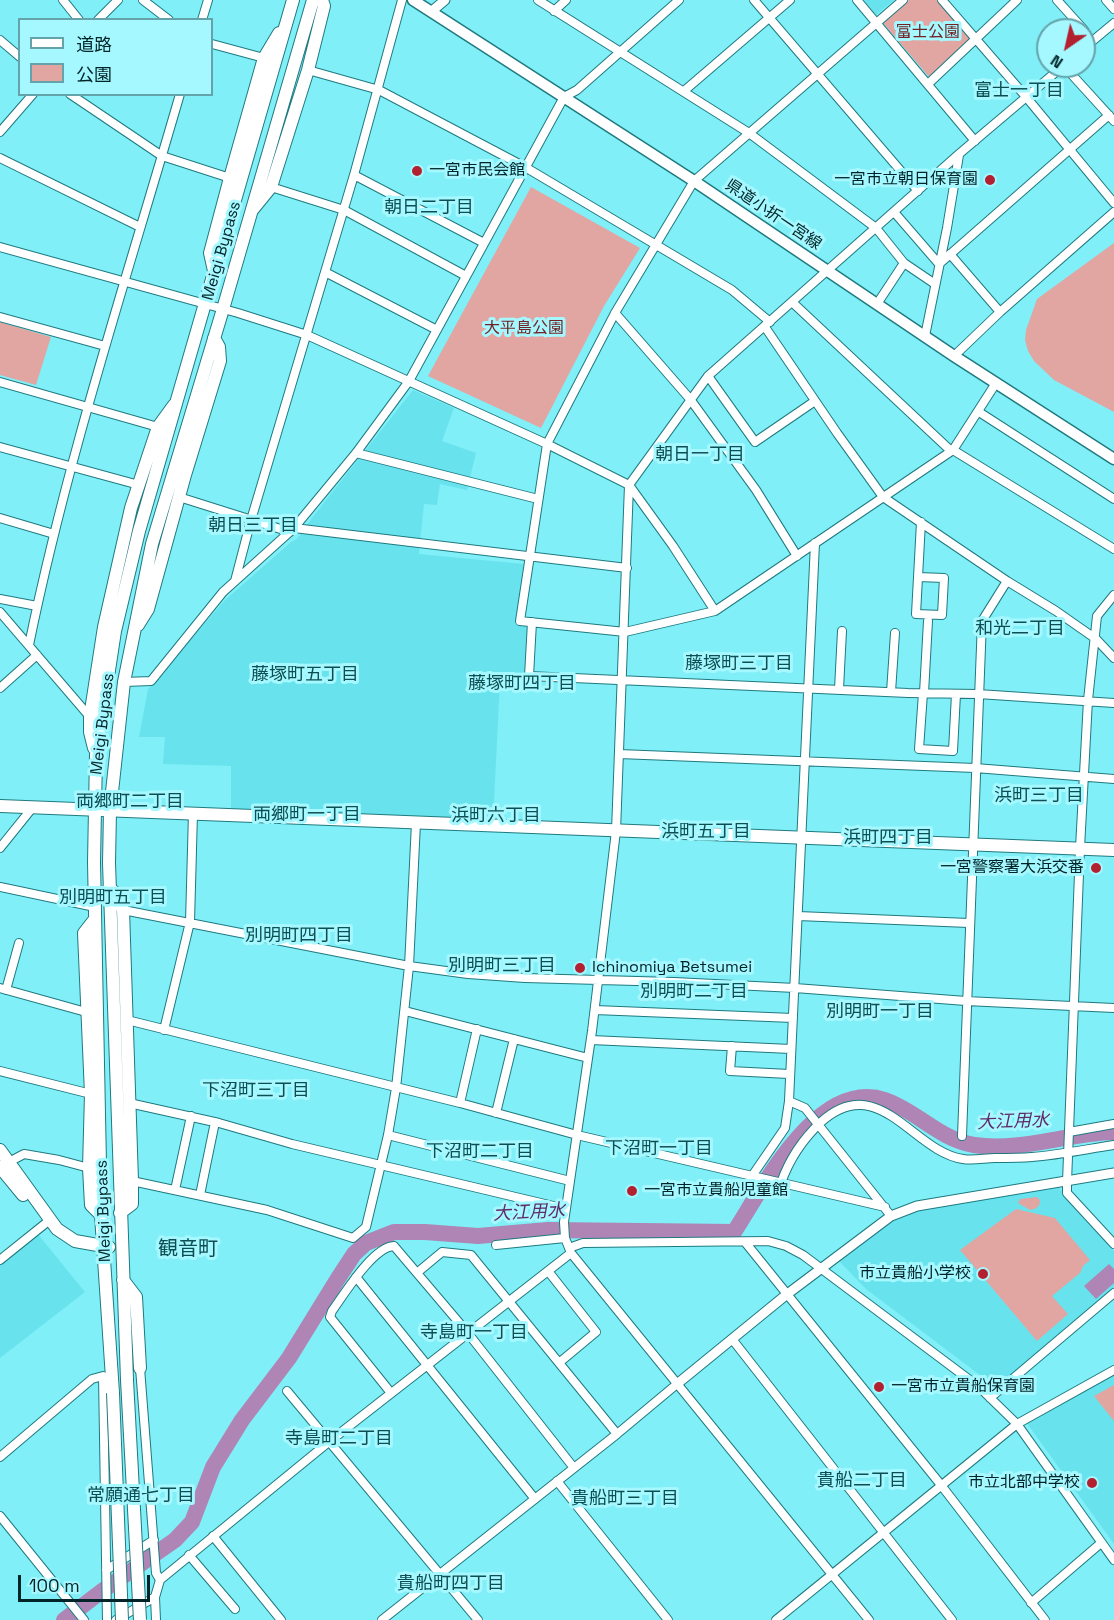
<!DOCTYPE html>
<html>
<head>
<meta charset="utf-8">
<style>
  body { margin:0 }
  #map { position:relative; width:1114px; height:1620px; overflow:hidden; background:#81eff7; font-family:"Space Grotesk","Noto Sans JP",sans-serif }
  canvas { display:block }
  .legend { position:absolute; left:18px; top:18px; width:195px; height:78px; box-sizing:border-box; background:#a5f8ff; border:2px solid #63a3a9; margin:0; padding:8px 10px; list-style:none; font-size:18px; color:#002427 }
  .legend li { display:flex; align-items:center; gap:12px; height:30px }
  .legend b { width:30px; border:2px solid #63a3a9 }
  .north { position:absolute; left:1036px; top:18px; width:60px; height:60px; box-sizing:border-box; background:#a5f8ff; border:2px solid #63a3a9; border-radius:50%; rotate:214deg; font-size:16px; font-weight:700; line-height:24px; text-align:center; color:#002427 }
  .north::after { content:''; display:block; margin:auto; width:21px; height:27px; background:#b32130; clip-path:polygon(50% 0,100% 100%,50% 72%,0 100%) }
  .scale { position:absolute; left:18px; top:1575px; width:132px; height:27px; box-sizing:border-box; border:3px solid #002427; border-top:0; padding-left:8px; font-size:18px; line-height:21px; white-space:nowrap; color:#002427; -webkit-text-stroke:4px #a5f8ff; paint-order:stroke }
</style>
</head>
<body>
<div id="map">
<canvas width="1114" height="1620"></canvas>
<ul class="legend">
<li><b style="height:8px;background:#fff"></b>道路</li>
<li><b style="height:16px;background:#e1a5a2"></b>公園</li>
</ul>
<div class="north">N</div>
<div class="scale">100 m</div>
</div>
<script>
const ctx = document.querySelector('canvas').getContext('2d');
ctx.lineJoin = 'round';
function paint(path, color) {
  ctx.fillStyle = color;
  ctx.fill(path, 'evenodd');
}
function trace(path, color, width, dash) {
  ctx.strokeStyle = color;
  ctx.lineWidth = width;
  ctx.lineCap = dash ? 'butt' : 'round';
  ctx.setLineDash(dash || []);
  ctx.stroke(path);
}
function drawText(font, color, halo, rows, align = 'center') {
  ctx.font = font + ' "Space Grotesk","Noto Sans JP",sans-serif';
  ctx.lineWidth = 6;
  ctx.setLineDash([]);
  ctx.textBaseline = 'middle';
  ctx.strokeStyle = halo;
  ctx.fillStyle = color;
  for (const [text, x, y, turn = 0] of rows) {
    ctx.save();
    ctx.translate(x, y);
    ctx.rotate((+turn || 0) * Math.PI / 180);
    ctx.textAlign = isNaN(turn) ? turn : align;
    if (halo) ctx.strokeText(text, 0, 0);
    ctx.fillText(text, 0, 0);
    ctx.restore();
  }
}
const built = new Path2D(`
  M864 0H894L876 15Z
  M413 390 454 408 442 441 476 453 467 490 440 484 437 505 424 504 419 554 524 564 515 624 528 625 525 682H500L493 821 231 814V766L163 764 165 737H139L148 689 224 601 291 542 297 539 311 519Z
  M1056 1184 1114 1251V1289L997 1388 866 1289 837 1259 883 1223 911 1212Z
  M37 1233 85 1292 0 1358V1262Z
  M1114 1374V1544L1026 1422Z`);
const green = new Path2D(`
  M909 0H938L970 38 930 78 883 23Z
  M531 187 640 248 604 306 541 428 428 376Z
  M1114 243V412L1054 380 1034 361 1028 351 1025 340 1026 330 1037 299Z
  M0 322 51 337 36 385 0 375Z
  M1037 1197 1040 1200C1040 1207 1036 1209 1030 1210L1018 1203 1020 1199Z
  M1016 1209 1055 1218 1090 1260 1083 1266 1080 1273 1052 1296 1068 1314 1037 1341 960 1250Z
  M1114 1385V1421L1094 1396Z`);
const water = new Path2D(`
  M1109 1264 1114 1269V1283L1096 1299 1084 1286Z`);
const river = new Path2D(`
  M64 1620 102 1591 175 1540 192 1522 213 1467 242 1420 289 1358 337 1280 354 1254 366 1243 394 1232H425L478 1236 548 1230 734 1232C763 1188 817 1078 885 1100 917 1111 939 1139 974 1145 1021 1152 1067 1133 1114 1132`);
const minor = new Path2D(`
  M63 0 79 20
  M143 0 169 20
  M538 0 749 133 876 228 904 263 935 284
  M754 0 918 191
  M857 0 975 141
  M903 0 694 181 615 313 547 444 520 621 625 632 715 611 953 450 996 383
  M942 0 1027 98 1114 203
  M1057 0 1084 30
  M1106 0 1114 9
  M554 11 566 0
  M98 20 118 0
  M202 20 208 0
  M0 40 20 57
  M212 44 264 58
  M1084 48 1114 23
  M1064 66 1114 121
  M308 70 379 90 525 167 732 290 770 322
  M928 84 1017 0
  M684 91 790 0
  M70 94 162 156 230 178
  M0 132 33 94
  M0 158 140 227
  M354 175 484 243
  M271 187 344 210 466 276
  M894 212 939 264 1109 115
  M0 247 238 313 307 335 547 444 629 485 673 546 715 611
  M950 254 1000 312
  M325 272 437 330
  M792 302 951 451
  M877 304 904 263
  M615 313 690 399 756 490 797 556
  M0 317 105 346
  M765 327 837 433 883 497 1007 581 1056 611 1096 639 1114 658
  M925 336 947 228 959 155
  M954 356 1000 312 1114 212
  M708 376 755 442 815 401
  M0 382 158 427
  M979 412 1114 499
  M0 447 139 485
  M953 450 1114 549
  M356 453 538 499
  M179 497 290 532
  M0 518 54 534
  M294 528 627 568
  M815 543 789 1101 805 1108 891 1216
  M918 577 944 578 942 615 916 614 921 522
  M235 581 251 520 354 175 402 0
  M1114 595 1097 616 1088 700 1080 848 1067 1182V1193L1114 1244
  M0 599 37 606
  M0 612 90 717
  M532 622 529 676 908 693 978 694 1114 703
  M29 645C67 459 127 277 180 94
  M124 682 151 681 223 592 294 528 356 453 409 381 564 97 577 90 679 0
  M0 688 37 655
  M839 689 842 631
  M891 692 895 633
  M923 693 919 749 953 751 956 694
  M924 693 928 621
  M619 754 975 768 1114 779
  M0 848 33 807
  M0 887 95 907
  M123 910 409 966 468 974 525 978 674 982 795 988 966 1001 1114 1008
  M798 916 969 923
  M0 988 86 1012
  M6 990 19 943
  M595 1010 793 1018
  M405 1011 588 1058
  M127 1020 460 1103 577 1135 885 1207
  M164 1030 190 922 193 813
  M591 1040 791 1049
  M732 1046 730 1071 789 1074
  M0 1071 91 1094
  M129 1103 219 1123 292 1144 566 1209
  M460 1103 477 1029
  M496 1113 514 1039
  M1069 1132 1114 1124
  M388 1135 570 1181
  M962 1136 982 621 1007 581
  M9 1162 24 1154 59 1160 89 1168
  M752 1176 785 1128 789 1101
  M132 1181 267 1210 353 1238 366 1227 388 1135 396 1088 409 966 416 823
  M781 1183C789 1160 804 1138 821 1122 879 1070 913 1152 963 1159 973 1161 985 1158 995 1158 1007 1158 1020 1158 1032 1157 1059 1155 1087 1149 1114 1145
  M175 1190 191 1116
  M200 1195 215 1122
  M745 1242 941 1485 1045 1620
  M496 1245 565 1238
  M569 1248 583 1243 768 1241 786 1246 803 1255 979 1387 1017 1424 1114 1560
  M0 1260 46 1223
  M548 1271 596 1332 560 1362
  M418 1272 442 1252 471 1255 617 1434
  M356 1277 535 1499
  M732 1339 952 1620
  M140 1368 156 1573 160 1580 155 1597 156 1620
  M287 1391 478 1620
  M391 1393 330 1317 332 1311C345 1293 373 1247 394 1246L467 1332 574 1468
  M990 1398 1114 1293
  M0 1457 92 1379 103 1376 107 1620
  M557 1481 668 1620
  M0 1516 84 1620
  M213 1536 281 1620
  M189 1555 235 1609
  M106 1570 154 1540
  M160 1580 330 1441 571 1253
  M1031 1603 1101 1543
  M116 1620 155 1597
  M382 1620 617 1434 677 1384
  M776 1620 1017 1424 1114 1370
  M869 1620 571 1253 565 1238 564 1222 592 1031 616 831 629 485 708 376 959 154 1063 66`);
const tertiary = new Path2D(`
  M432 11 445 0
  M677 1384 786 1295 891 1216 917 1206 1114 1173`);
const secondary = new Path2D(`
  M413 0 694 181 954 356 1114 459`);
const primary = new Path2D(`
  M0 806 1114 850`);
const trunk = new Path2D(`
  M253 209 271 187 308 70 324 6 322 0
  M214 271 210 253 230 178 264 58 279 33
  M138 625 148 609 185 475 220 361 219 347 214 338
  M94 748 90 732V717L104 627 131 508 158 427 174 405
  M109 888 118 895 123 910 132 1181V1204L120 1213
  M95 919 84 933 91 1094 89 1168 91 1205 101 1215
  M0 1150 57 1229 75 1241 109 1247
  M0 1167 23 1195
  M123 1280 136 1297 140 1368
  M127 1380 109 863 110 810 124 682 152 544 223 309 313 0
  M113 1393 101 1215 94 862 96 755 115 631 139 531 293 0`);
const trunkBridge = new Path2D(`
  M127 1380 140 1620
  M113 1393 122 1620`);
const markers = [
  [417,171,6,"#b32130"],
  [990,180,6,"#b32130"],
  [1096,868,6,"#b32130"],
  [580,968,6,"#b32130"],
  [632,1191,6,"#b32130"],
  [983,1274,6,"#b32130"],
  [879,1387,6,"#b32130"],
  [1092,1483,6,"#b32130"]
];
const parkNames = [
  ["富士公園",928,33],
  ["大平島公園",524,329]
];
const poiNames = [
  ["一宮市民会館",429,171],
  ["一宮市立朝日保育園",978,180,"right"],
  ["一宮警察署大浜交番",1084,868,"right"],
  ["Ichinomiya Betsumei",592,968],
  ["一宮市立貴船児童館",644,1191],
  ["市立貴船小学校",971,1274,"right"],
  ["一宮市立貴船保育園",891,1387],
  ["市立北部中学校",1080,1483,"right"]
];
const streetNames = [
  ["県道小折一宮線",773,215,34],
  ["Meigi Bypass",222,251,-74],
  ["Meigi Bypass",103,724,-83],
  ["Meigi Bypass",104,1211,-92]
];
const neighbourhoodNames = [
  ["富士一丁目",1019,91],
  ["朝日二丁目",429,208],
  ["朝日一丁目",700,455],
  ["朝日三丁目",253,526],
  ["和光二丁目",1020,629],
  ["藤塚町三丁目",739,664],
  ["藤塚町五丁目",305,675],
  ["藤塚町四丁目",522,684],
  ["浜町三丁目",1039,796],
  ["両郷町二丁目",130,802],
  ["両郷町一丁目",307,815],
  ["浜町六丁目",496,816],
  ["浜町五丁目",706,832],
  ["浜町四丁目",888,838],
  ["別明町五丁目",113,898],
  ["別明町四丁目",299,936],
  ["別明町三丁目",502,966],
  ["別明町二丁目",694,992],
  ["別明町一丁目",880,1012],
  ["下沼町三丁目",256,1091],
  ["下沼町一丁目",659,1149],
  ["下沼町二丁目",480,1152],
  ["寺島町一丁目",474,1333],
  ["寺島町二丁目",339,1439],
  ["貴船二丁目",862,1481],
  ["常願通七丁目",141,1496],
  ["貴船町三丁目",625,1499],
  ["貴船町四丁目",451,1584]
];
const waterNames = [
  ["大江用水",1013,1122,-2],
  ["大江用水",529,1213,-3]
];
const quarterNames = [
  ["観音町",188,1250]
];
paint(built, '#68e3ed');
paint(green, '#e1a5a2');
paint(water, '#af85b5');
trace(river, '#af85b5', 16);
trace(minor, '#1f7a80', 10);
trace(tertiary, '#1f7a80', 11);
trace(secondary, '#1f7a80', 13);
trace(primary, '#1f7a80', 14);
trace(trunk, '#1f7a80', 14);
trace(minor, '#fff', 8);
trace(tertiary, '#fff', 9);
trace(secondary, '#fff', 10);
trace(primary, '#fff', 12);
trace(trunk, '#fff', 12);
trace(trunkBridge, '#1f7a80', 14, []);
trace(trunkBridge, '#fff', 12);
for (const [x, y, r, color] of markers) {
  const dot = new Path2D();
  dot.arc(x, y, r, 0, 2 * Math.PI);
  ctx.fillStyle = color;
  ctx.fill(dot);
  trace(dot, '#a5f8ff', 2);
}
drawText('16px', '#732326', '#a5f8ff', parkNames);
drawText('16px', '#002427', '#a5f8ff', poiNames, 'left');
drawText('16px', '#002427', '#a5f8ff', streetNames);
drawText('18px', '#0d4e52', '#a5f8ff', neighbourhoodNames);
drawText('italic 18px', '#5f2b67', '#a5f8ff', waterNames);
drawText('20px', '#0d4e52', '#a5f8ff', quarterNames);
</script>
</body>
</html>
